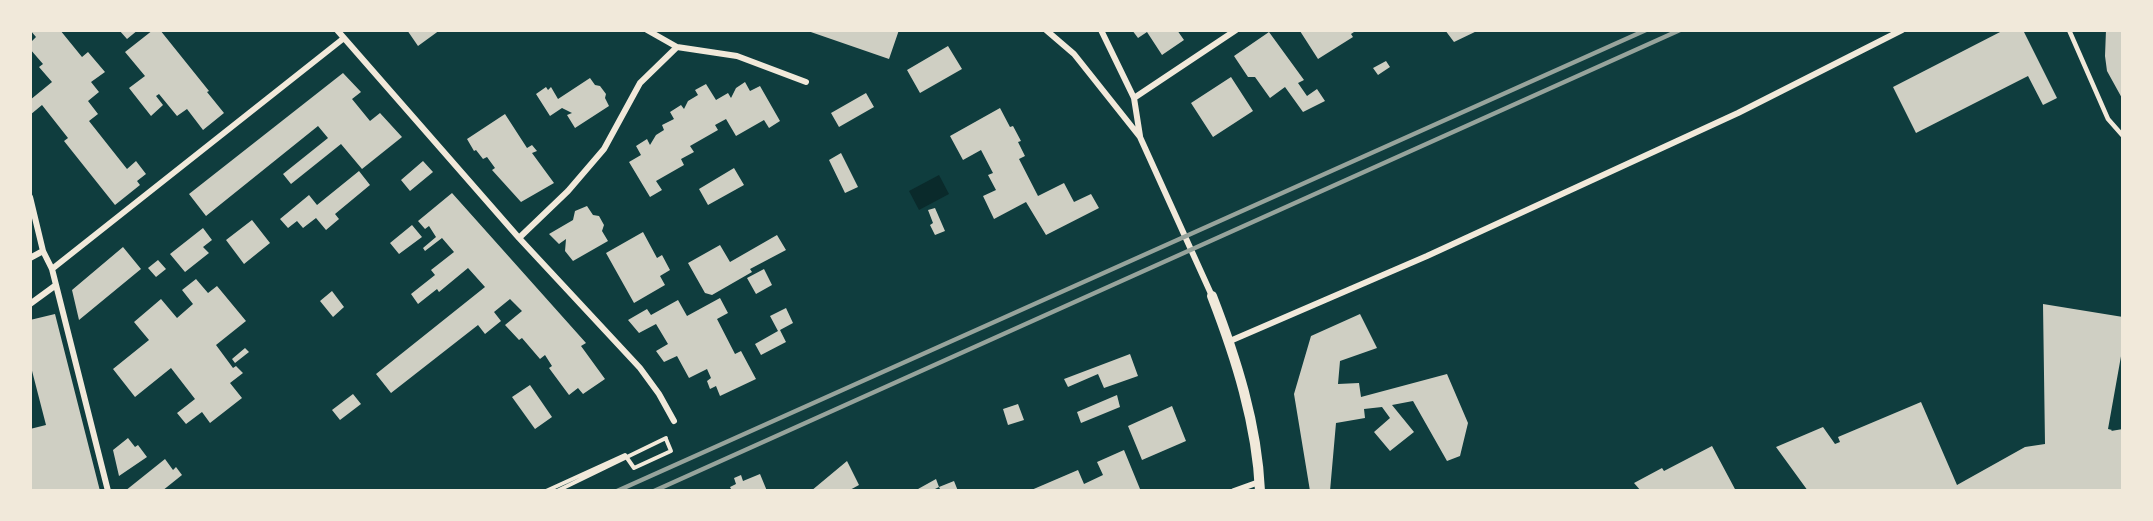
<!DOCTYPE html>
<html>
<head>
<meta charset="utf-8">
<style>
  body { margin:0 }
  #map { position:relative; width:2153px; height:521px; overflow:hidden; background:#0f3d3e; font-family:Spectral,serif }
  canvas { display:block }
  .frame { position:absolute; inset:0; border:32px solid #f1e9da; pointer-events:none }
</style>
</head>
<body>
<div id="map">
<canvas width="2153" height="521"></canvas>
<div class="frame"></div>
</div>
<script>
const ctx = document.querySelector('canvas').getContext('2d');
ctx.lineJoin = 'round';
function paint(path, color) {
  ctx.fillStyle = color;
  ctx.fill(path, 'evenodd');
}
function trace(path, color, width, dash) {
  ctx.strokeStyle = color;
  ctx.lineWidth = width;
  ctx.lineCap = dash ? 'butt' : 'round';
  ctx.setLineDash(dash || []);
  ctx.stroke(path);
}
const water = new Path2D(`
  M939 175 949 194 919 210 909 191Z`);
const building = new Path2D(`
  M30 30H60L82 57 88 52 105 72 91 82 99 92 88 101 98 114 89 121 127 169 136 161 146 174 137 181 140 185 115 205 64 141 68 138 42 105 30 115V100L52 82 39 67 43 64 30 49V43L36 37Z
  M119 30H138L127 39Z
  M153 30H160L209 91 207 92 224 113 203 130 187 109 177 116 159 94 156 96 163 105 151 116 129 88 145 76 125 52Z
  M407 30H440L418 46Z
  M805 30H899L889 59Z
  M1132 30H1177L1184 40 1162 55 1147 32 1138 38Z
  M1302 30H1357L1351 34 1353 37 1318 59 1300 31Z
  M1445 30H1479L1454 42Z
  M2004 30H2023L2057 98 2043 105 2028 76 1916 133 1893 87Z
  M2106 30H2123V100L2107 71 2105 56Z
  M1269 32 1304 80 1298 83 1307 96 1317 89 1325 101 1303 112 1285 87 1270 98 1255 77H1248L1234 56Z
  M948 46 962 69 920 93 907 70Z
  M1386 61 1390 67 1378 75 1373 68Z
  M343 73 361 92 352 99 370 121 380 113 402 137 362 169 341 144 291 184 283 174 328 138 318 126 206 216 189 194Z
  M1231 77 1253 111 1213 137 1191 103Z
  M590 78 595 85 600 86 606 94 605 98 609 106 575 128 567 115 572 113 562 108 550 116 536 94 546 87 548 90 551 87 558 99Z
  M745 82 750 91 760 86 780 121 769 128 764 120 736 136 726 119 715 125 718 130 690 146 694 152 681 159 684 165 656 181 662 190 650 197 629 162 641 155 636 146 647 139 650 145 656 135 664 130 662 125 674 119 670 112 681 105 684 109 688 101 698 95 695 90 706 84 716 100 728 93 731 98 736 88Z
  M866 93 874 107 839 127 831 113Z
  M1000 108 1010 127 1013 126 1021 141 1018 142 1025 156 1019 159 1038 196 1064 183 1074 202 1091 194 1099 208 1046 235 1026 202 994 219 983 196 996 190 988 175 993 173 981 150 963 160 950 136Z
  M505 114 527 148 532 145 537 151 532 153 554 183 521 202 492 170 495 168 487 157 483 159 476 150 474 151 467 139Z
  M841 153 858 187 845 193 829 160Z
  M423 161 433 172 410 191 401 180Z
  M734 168 744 185 708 205 699 189Z
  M359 171 370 185 335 214 339 219 326 230 316 218 303 228 297 221 288 228 280 219 309 195 317 205Z
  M452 193 586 343 581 346 605 379 583 394 578 388 569 395 549 368 552 366 545 355 540 359 522 338 519 340 505 325 522 311 510 299 494 312 501 321 485 334 478 325 391 393 376 374 485 287 468 268 439 292 437 289 418 304 411 294 435 275 431 270 454 252 442 238 425 251 423 248 436 237 429 226 425 229 418 221Z
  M587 206 593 215 599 216 604 225 602 231 608 241 573 261 565 251 566 239 559 244 549 234 573 220 575 211Z
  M935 208 945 231 935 235 930 225 933 223 928 210Z
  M252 220 270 243 244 264 226 240Z
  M412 225 422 237 399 254 390 243Z
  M203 228 212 240 203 247 209 253 185 272 170 254Z
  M643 232 657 258 662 255 670 270 660 276 665 285 634 303 606 253Z
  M777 235 786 250 750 269 752 272 712 295 705 293 688 263 720 245 730 262Z
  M123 247 141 269 79 320 72 290Z
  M158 260 166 269 156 277 148 268Z
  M764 269 772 285 756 294 747 278Z
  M196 279 208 293 217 286 246 321 216 345 233 368 236 366 243 373 230 383 242 398 210 423 202 412 186 424 177 413 195 399 171 368 135 397 113 369 149 340 134 322 161 299 177 318 193 304 182 290Z
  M332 291 344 307 333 317 320 301Z
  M720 298 728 313 717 319 735 354 741 351 756 379 720 396 716 386 710 389 707 381 711 378 707 369 689 378 677 356 664 362 656 351 668 344 656 324 639 333 628 320 647 309 651 315 678 300 687 316Z
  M2043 304 2123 317V345L2108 429 2112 430 2111 431 2123 429V491H1808L1776 447 1823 427 1835 444 1840 442 1838 437 1921 402 1957 485 2025 447 2045 444Z
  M786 308 793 323 780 330 786 342 761 355 755 344 778 331 770 316Z
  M55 314 100 491H30V429L46 425 30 363V320Z
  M1360 314 1377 348 1340 361 1338 384 1359 383 1361 397 1447 374 1468 423 1460 456 1447 461 1413 401 1392 405 1414 432 1390 451 1374 432 1390 418 1382 407 1364 409 1365 418 1336 423 1330 491H1310L1294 394 1311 336Z
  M245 348 249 352 235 363 232 359Z
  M1130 354 1138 376 1104 388 1098 374 1068 387 1064 379Z
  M530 385 552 417 535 429 512 397Z
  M353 394 361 404 340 420 332 410Z
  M1117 395 1120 407 1081 423 1077 412Z
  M1018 404 1024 420 1008 425 1003 409Z
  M1172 406 1186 441 1142 460 1128 426Z
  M128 438 135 447 138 445 147 457 119 476 113 450Z
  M1712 446 1736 491H1641L1634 483 1662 468 1664 471Z
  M1124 450 1140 489 1135 491H1029L1078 470 1084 484 1103 475 1097 462Z
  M165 459 173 470 176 467 182 475 162 491H125Z
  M847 461 859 485 848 491H811Z
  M760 474 767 491H732L730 487 736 484 734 478 741 475 743 481Z
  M936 479 939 487 954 481 958 491H941L939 487 931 491H919L918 489Z`);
const path = new Path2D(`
  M546 491 625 455 634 468 671 451 666 439
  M557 491 666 438`);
const service = new Path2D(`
  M2069 30 2108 119 2123 136`);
const minor = new Path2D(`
  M337 30 519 238 640 368 659 394 674 421
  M647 30 677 47
  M1046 30 1074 54 1140 137 1212 296
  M1101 30 1134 98 1140 136
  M1134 98 1236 30
  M30 197 43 251 52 269 108 491
  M519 238 568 191 604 149 640 83 677 47 737 56 806 82
  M30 258 43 251
  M52 269 344 38
  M30 304 56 285
  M1230 341 1427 256 1738 113 1902 30
  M1234 491 1259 482`);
const tertiary = new Path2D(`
  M1212 296C1236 358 1257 424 1260 491`);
const rail = new Path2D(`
  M617 491 1646 30
  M654 491 1680 30`);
paint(water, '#0a2a2b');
paint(building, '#cfcfc3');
trace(path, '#f1e9da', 4);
trace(service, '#f1e9da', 4.5);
trace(minor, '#f1e9da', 6);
trace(tertiary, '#f1e9da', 10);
trace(rail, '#97a49c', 4.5);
</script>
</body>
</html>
